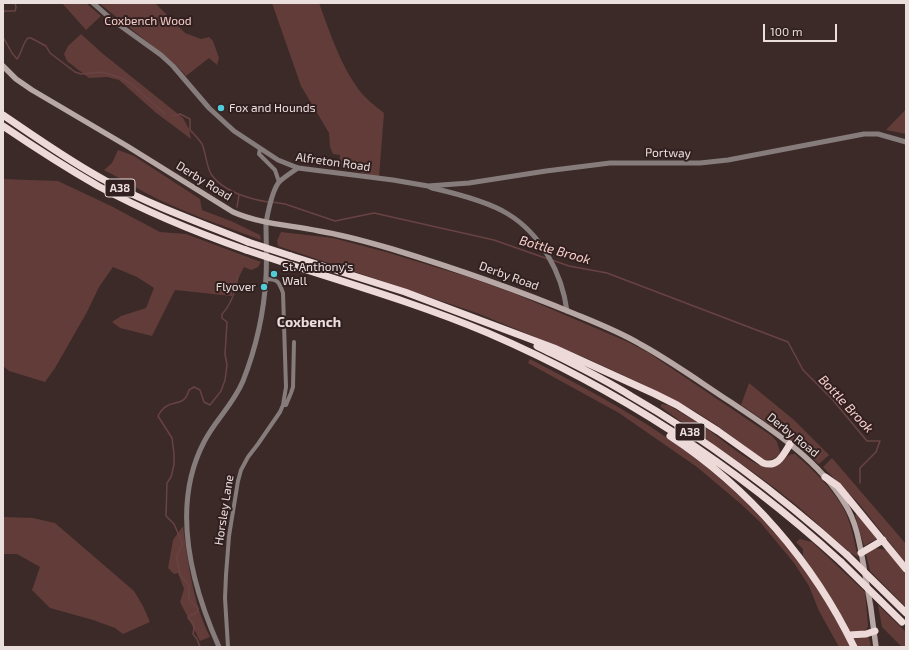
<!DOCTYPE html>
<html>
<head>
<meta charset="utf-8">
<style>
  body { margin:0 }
  #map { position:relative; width:909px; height:650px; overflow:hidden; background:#3b2a28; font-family:"Exo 2",sans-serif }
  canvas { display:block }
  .frame { position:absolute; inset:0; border:4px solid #ebdfde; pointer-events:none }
  .scale { position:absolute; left:763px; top:24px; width:74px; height:18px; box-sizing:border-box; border:2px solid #ebdfde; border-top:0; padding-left:5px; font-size:12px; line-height:14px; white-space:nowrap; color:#ebdfde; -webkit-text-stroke:3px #31201f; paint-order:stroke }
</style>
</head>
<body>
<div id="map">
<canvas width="909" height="650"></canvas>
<div class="frame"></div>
<div class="scale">100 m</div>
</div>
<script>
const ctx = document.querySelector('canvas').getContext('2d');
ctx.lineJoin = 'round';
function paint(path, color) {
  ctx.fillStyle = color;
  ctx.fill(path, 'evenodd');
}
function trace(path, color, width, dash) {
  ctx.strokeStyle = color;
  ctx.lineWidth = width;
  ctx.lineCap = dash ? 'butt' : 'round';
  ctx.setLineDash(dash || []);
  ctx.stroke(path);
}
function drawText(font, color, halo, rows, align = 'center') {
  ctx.font = font + ' "Exo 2",sans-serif';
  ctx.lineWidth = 4;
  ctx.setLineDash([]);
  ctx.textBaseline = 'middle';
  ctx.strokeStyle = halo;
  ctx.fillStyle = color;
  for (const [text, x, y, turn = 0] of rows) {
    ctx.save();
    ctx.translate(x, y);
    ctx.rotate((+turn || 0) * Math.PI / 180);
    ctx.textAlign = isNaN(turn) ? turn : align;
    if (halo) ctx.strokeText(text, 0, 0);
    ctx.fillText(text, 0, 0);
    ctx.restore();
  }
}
const green = new Path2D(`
  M62 3H86L101 16 86 30Z
  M99 3H155L185 33 201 39 209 37 213 41 219 58 217 65 209 58 186 76 176 65Z
  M272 3H319C330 33 340 64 359 90 366 99 375 106 384 113L379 177 339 167 340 155 333 154 330 147 329 133 301 86Z
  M81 34 102 53 183 118 189 129 191 139 155 112 119 80 107 77 89 78 67 61 64 54 68 46Z
  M906 109V134L886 130Z
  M118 150 134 156 200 199 202 210 231 221 260 235 261 240C222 225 181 212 144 192 131 185 118 177 104 170L112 163Z
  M3 179 58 181 111 206 160 232 186 234 261 262 258 267 251 270 244 267 233 289 232 296 175 290 152 336 120 328 112 322 121 316 146 308 154 288 137 277 113 267 99 287 87 312 55 368 45 382 9 371 3 366Z
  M281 232 333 238 386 252 468 277 513 293 544 306 628 342 649 353 772 436 777 442 780 452C777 459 771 460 764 460L715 424 693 410 640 383 586 358 477 313 278 246 277 241Z
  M530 359C587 389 645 419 696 459 737 490 773 528 804 569 823 593 837 620 851 647H839L819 611 809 586 794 563 760 522 742 505 697 467 619 413 528 363Z
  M749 383 794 420 829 455 819 464C794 442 769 423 741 405Z
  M661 404 668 405C681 413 695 420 707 429 722 439 750 464 766 467 783 470 783 453 795 454 811 468 829 485 841 504 851 520 854 540 858 558 835 542 813 518 790 500 749 467 703 439 661 407Z
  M832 458 906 544V563L860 505 823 467Z
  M857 513 878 538 864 546 855 515Z
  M3 517 33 518 55 523 134 591 143 606 150 622 123 634 115 628 93 620 50 608 32 590 40 567 17 554H3Z
  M183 526C188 563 193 603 210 637L200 641 180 602 184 589 178 573 174 574 168 568 173 540Z
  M800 539 812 542 865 592 868 626C866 634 855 634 848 630L803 556V549L796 542Z
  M875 548 887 550 906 574V607L870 571 866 554Z
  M878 605 906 632V647H902L882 627Z
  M869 637 871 647H857L853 639Z`);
const stream = new Path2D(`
  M3 13 5 11H15L16 7 15 3
  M3 37 12 53 17 59C22 53 22 44 28 38H31L46 46 50 53 75 72 81 74 102 72 119 77 130 83 165 114
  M172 116 180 114 190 119V130C194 134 199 139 202 144 206 153 206 165 211 174 222 191 249 199 268 202
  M272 202 285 204 335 221 374 213 494 240 548 259
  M237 207 239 195
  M552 260 569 266 607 273 788 342 803 370 832 399 867 441H880L876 452 860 468V483
  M200 647 197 639 193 634C195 624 195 625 188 618L189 616 196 613 198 610V608L189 600V588L188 584 180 575 177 559V555L182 545V542L174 524 166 516 167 483 171 477 174 465V454L172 438 158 416C169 395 183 411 189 390L194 387 200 390 204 402 210 405 221 391 225 380 227 365 225 354 227 322 222 318V314C232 304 236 288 238 276`);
const minor = new Path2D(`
  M260 149 259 154 275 170 279 182
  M283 405H286L291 393 293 387 294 342
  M228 647 225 598 226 575 229 536 238 481 241 470 248 457 258 444 280 412 283 405 286 387 283 293C279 282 278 279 266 279`);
const tertiary = new Path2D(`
  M93 3 111 19 161 55 173 66 209 108 234 131 278 160 298 168 393 180 428 186 432 188C454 193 489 202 508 214 541 234 562 273 567 311
  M428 186 469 183 546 171 610 163H700L728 160 864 134H878L906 142
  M219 647C191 584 170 507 204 442 215 420 233 405 243 381 256 348 264 312 266 277 267 259 266 241 266 223 268 212 272 189 280 181 286 176 292 172 298 168`);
const secondary = new Path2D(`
  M3 66 16 79 32 90 127 146 233 212C260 224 290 225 319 231 344 235 368 242 392 249 454 268 515 289 575 314 597 323 620 332 640 344 671 361 700 382 729 401 771 429 818 459 845 504 857 523 860 546 864 568 869 594 873 620 876 647`);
const trunk = new Path2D(`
  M3 115C37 138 72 163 108 182 153 206 201 223 248 242
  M3 126C34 147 65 167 98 186 146 212 195 232 246 250
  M291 256 405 292 554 348 655 394 677 405 718 431 763 463C778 468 783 455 790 444
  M291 265C357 286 424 306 488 333 618 389 737 467 841 562
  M537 346C569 362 601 377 631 396 709 441 780 495 847 555
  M670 436C749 488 813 562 854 647
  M825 477 838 486 906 569
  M861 553 883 540
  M849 635 866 634 875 631`);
const trunkBridge = new Path2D(`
  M248 242 291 256
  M246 250 291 265
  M847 555 906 613
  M841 562 902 622`);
const markers = [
  [221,108,4,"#52cbd8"],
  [274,274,4,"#52cbd8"],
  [264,287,4,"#52cbd8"]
];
const shields = [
  [120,188,30],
  [690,432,30]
];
const shieldNames = [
  ["A38",120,188],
  ["A38",690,432]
];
const parkNames = [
  ["Coxbench Wood",148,21]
];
const poiNames = [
  ["Fox and Hounds",229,108],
  ["St. Anthony's",282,267],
  ["Wall",282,281],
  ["Flyover",256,287,"right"]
];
const streetNames = [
  ["Portway",668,153,1],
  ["Alfreton Road",333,162,8],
  ["Derby Road",204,181,32],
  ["Derby Road",509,276,20],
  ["Derby Road",793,435,39],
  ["Horsley Lane",224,510,-81]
];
const waterNames = [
  ["Bottle Brook",555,250,16],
  ["Bottle Brook",846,404,47]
];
const quarterNames = [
  ["Coxbench",309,322]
];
paint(green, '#623c39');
trace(stream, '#694343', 1.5);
trace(minor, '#867c7b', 4);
trace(tertiary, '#867c7b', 5);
trace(secondary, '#b7a8a6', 5.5);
trace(trunk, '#edd9d7', 7);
trace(trunkBridge, '#edd9d7', 7);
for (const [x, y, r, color] of markers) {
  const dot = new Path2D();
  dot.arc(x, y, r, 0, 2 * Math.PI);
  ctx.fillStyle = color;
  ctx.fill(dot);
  trace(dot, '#31201f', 1.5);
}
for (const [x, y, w] of shields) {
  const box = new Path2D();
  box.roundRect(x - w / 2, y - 9, w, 18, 3);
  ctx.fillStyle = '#31201f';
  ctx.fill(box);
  trace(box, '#ebdfde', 1);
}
drawText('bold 11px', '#ebdfde', null, shieldNames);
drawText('12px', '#f2cac6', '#31201f', parkNames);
drawText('12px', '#ebdfde', '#31201f', poiNames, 'left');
drawText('12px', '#ebdfde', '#31201f', streetNames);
drawText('italic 13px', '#fad1cd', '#31201f', waterNames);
drawText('bold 14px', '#ebdfde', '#31201f', quarterNames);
</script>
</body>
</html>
